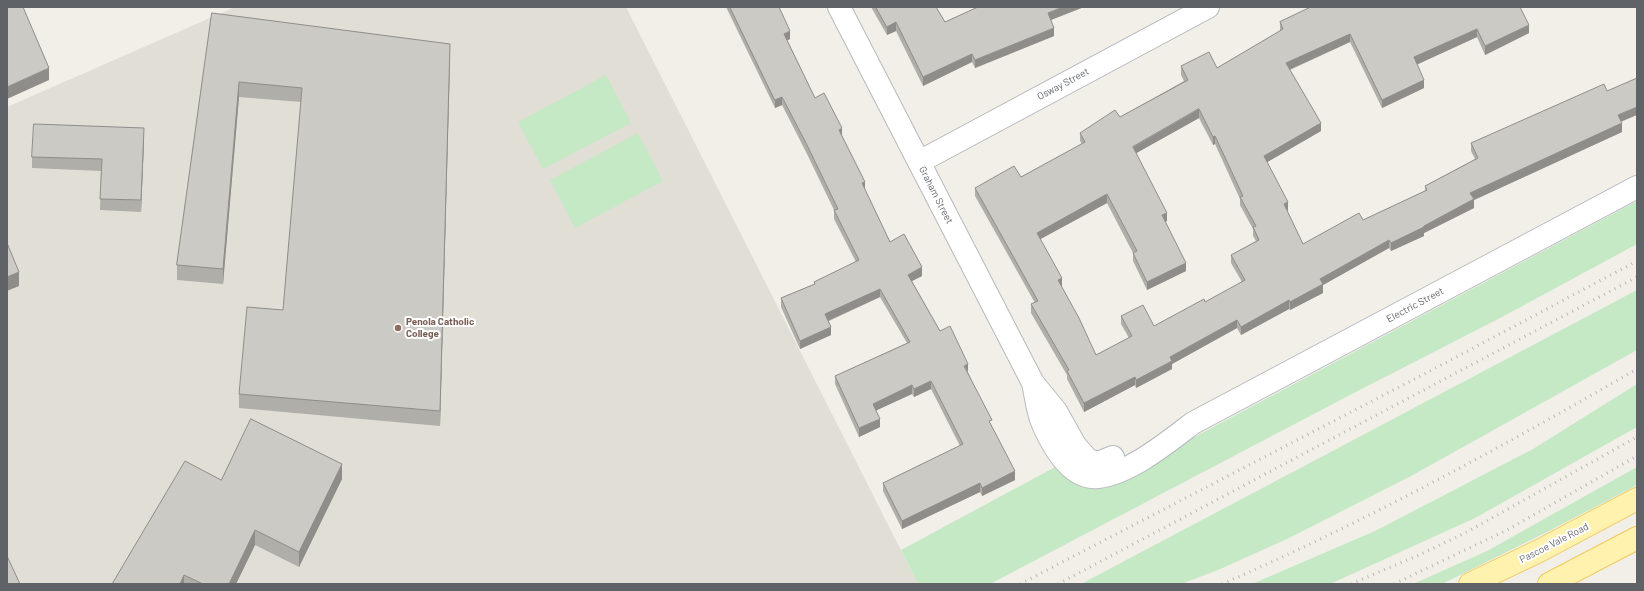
<!DOCTYPE html>
<html>
<head>
<meta charset="utf-8">
<style>
  body { margin:0 }
  #map { position:relative; width:1644px; height:591px; overflow:hidden; background:#f1efe8; font-family:Barlow,sans-serif }
  canvas { display:block }
  .frame { position:absolute; inset:0; border:8px solid #5f6368; pointer-events:none }
</style>
</head>
<body>
<div id="map">
<canvas width="1644" height="591"></canvas>
<div class="frame"></div>
</div>
<script>
const ctx = document.querySelector('canvas').getContext('2d');
ctx.lineJoin = 'round';
function paint(path, color) {
  ctx.fillStyle = color;
  ctx.fill(path, 'evenodd');
}
function trace(path, color, width, dash) {
  ctx.strokeStyle = color;
  ctx.lineWidth = width;
  ctx.lineCap = dash ? 'butt' : 'round';
  ctx.setLineDash(dash || []);
  ctx.stroke(path);
}
function drawText(font, color, halo, rows, align = 'center') {
  ctx.font = font + ' Barlow,sans-serif';
  ctx.lineWidth = 4;
  ctx.setLineDash([]);
  ctx.textBaseline = 'middle';
  ctx.strokeStyle = halo;
  ctx.fillStyle = color;
  for (const [text, x, y, turn = 0] of rows) {
    ctx.save();
    ctx.translate(x, y);
    ctx.rotate((+turn || 0) * Math.PI / 180);
    ctx.textAlign = isNaN(turn) ? turn : align;
    if (halo) ctx.strokeText(text, 0, 0);
    ctx.fillText(text, 0, 0);
    ctx.restore();
  }
}
const education = new Path2D(`
  M235 7H626L918 584H7V107Z`);
const green = new Path2D(`
  M606 75 631 123 543 169 518 122Z
  M638 133 663 181 575 228 550 180Z
  M1637 201V244L1502 317 1348 396 990 584H918L901 550 1057 466 1116 479Z
  M1637 290V350L1411 476 1287 539 1218 570 1181 584H1081Z
  M1637 384V427L1475 518 1330 584H1252L1375 531 1533 449Z
  M1637 467V485L1549 531 1442 584H1413L1487 551Z`);
const street = new Path2D(`
  M919 162 1208 7`);
const secondary = new Path2D(`
  M839 7 1033 383 1056 411 1075 445 1088 460 1098 463 1113 457
  M1033 383C1036 396 1037 410 1042 422 1051 443 1070 480 1098 477 1129 474 1168 442 1193 423L1637 187`);
const primary = new Path2D(`
  M1470 584 1539 551 1637 499
  M1549 584 1637 538`);
const rail = new Path2D(`
  M1020 584 1430 371 1637 261
  M1058 584 1637 277
  M1222 584C1365 522 1502 447 1637 369
  M1351 584 1419 555 1465 533 1637 437
  M1394 584 1507 530 1637 456`);
const wall = new Path2D(`
  M726 7H779L790 39 787 40 815 98 842 136 865 190 890 242 922 276 912 281 940 331 968 372 1015 480 982 496 980 492 902 529 883 491V483L960 446 931 389 914 397 912 394 876 410 880 427 859 437 835 384V376L907 343 880 297 829 321 831 335 800 349 781 307V298L814 284V282L856 262 834 219V210L806 152 782 105 775 108Z
  M871 7H936L945 22 978 7H1084L1051 20 1054 36 975 68 972 62 923 86 896 31 887 35Z
  M1311 7 1529 33 1485 55 1477 37 1417 64 1424 88 1382 108 1350 42 1290 70 1321 131 1267 162 1288 210 1287 211 1303 244 1363 220 1425 191V186L1475 159 1471 151V143L1621 122 1622 132 1474 200V208L1424 233V236L1391 251 1389 248 1323 285V293L1290 310 1289 309 1241 335 1237 328 1172 364V369L1136 388 1135 385 1084 412 1067 379V375L1031 313V304L1035 303 975 196V188L1021 177 1082 144 1080 141V133L1120 117 1184 81 1181 75V66L1217 68 1280 31V22ZM1199 118 1213 145 1215 144 1240 199V205L1253 229V236L1256 241 1231 255V263L1242 282 1205 302 1154 326 1121 316V324L1129 338 1096 355 1061 286H1062L1040 239 1107 203 1133 253V261L1147 290 1186 271 1165 222 1167 221 1136 153Z
  M212 13 450 59 440 426 239 408V394L283 310 301 102 239 97 223 284 177 280V265Z
  M144 140 141 212 100 210 101 171 32 168V157Z
  M342 479 299 567 255 545 236 584H112L221 480Z`);
const shadedWall = new Path2D(`
  M1063 7H1084L1048 21V13Z
  M896 22V31L887 35V27Z
  M1529 25V33L1485 55V46Z
  M1054 28V36L975 68V60Z
  M1477 29V37L1414 66V57Z
  M790 31V39L784 42V34Z
  M1350 34V42L1286 71V63Z
  M450 44V59L440 426V411Z
  M972 54V62L923 86V77Z
  M49 68V80L7 99V87Z
  M1424 80V88L1382 108V100Z
  M239 82V97L223 284V269Z
  M782 97V105L775 108V100Z
  M1637 107V115L1618 123V115Z
  M1199 109V118L1133 155V147Z
  M1321 123V131L1264 164V156Z
  M1622 123V132L1474 200V208L1424 233V236L1391 251V243L1424 226 1470 193Z
  M144 128V140L141 212V200Z
  M842 128V137L839 130Z
  M1215 136V144L1213 145V137Z
  M865 182V190L862 183Z
  M1107 194V203L1037 241V233Z
  M1288 202V210L1284 212V204Z
  M1167 213V221L1162 223V215Z
  M1389 240V248L1323 285V293L1290 310V302L1320 279Z
  M1186 263V271L1147 290V282Z
  M922 267V276L908 283V275Z
  M19 272V286L7 291V277Z
  M1062 278V286L1058 288V280Z
  M880 289V297L825 322V314Z
  M1289 300V309L1241 335V327Z
  M1237 320V328L1172 364V369L1136 388V380L1170 357Z
  M831 327V335L800 349V341Z
  M968 364V372L964 366Z
  M1135 377V385L1084 412V403Z
  M931 381V389L914 397V389Z
  M912 385V394L873 412V404Z
  M880 419V427L859 437V428Z
  M342 464V479L299 567V552Z
  M1015 471V480L982 496V488Z
  M980 483V492L902 529V521Z
  M255 530V545L236 584H229Z
  M184 575V584H180Z`);
const building = new Path2D(`
  M7 7H23L49 68 7 87Z
  M730 7H779L790 31 784 34 815 98 824 93 842 128 839 130 865 182 862 183 890 242 904 234 922 267 908 275 940 331 950 326 968 364 964 366 992 420 989 421 1015 471 982 488 980 483 902 521 883 483 963 444 931 381 914 389 912 385 873 404 880 419 859 428 835 376 910 342 880 289 825 314 831 327 800 341 781 298 815 284 814 282 859 260 834 210 838 209 806 143 782 97 775 100Z
  M876 7H936L945 22 978 7H1063L1048 13 1054 28 975 60 972 54 923 77 896 22 887 27Z
  M1311 7H1520L1529 25 1485 46 1477 29 1414 57 1424 80 1382 100 1350 34 1286 63 1321 123 1264 156 1288 202 1284 204 1303 244 1359 213 1363 220 1427 190 1425 186 1478 158 1471 143 1604 84 1607 91 1637 78V107L1618 115 1622 123 1470 193 1474 199 1424 226V227L1391 243 1389 240 1320 279 1323 284 1290 302 1289 300 1241 327 1237 320 1170 357 1172 361 1136 380 1135 377 1084 403 1067 371 1069 370 1031 304 1038 301 975 188 1014 166 1021 177 1085 142 1080 133 1115 110 1120 117 1188 80 1181 66 1209 52 1217 68 1283 29 1280 22ZM1199 109 1213 137 1215 136 1243 196 1240 197 1256 226 1253 227 1259 240 1231 255 1245 280 1205 302 1204 299 1154 326 1143 305 1121 316 1132 336 1096 355 1079 318 1058 280 1062 278 1037 233 1107 194 1137 251 1133 253 1147 282 1186 263 1162 215 1167 213 1133 147Z
  M212 13 450 44 440 411 239 394 247 307 283 310 302 88 239 82 223 269 177 265Z
  M34 124 144 128 141 200 100 199 102 159 32 157Z
  M7 243 19 272 7 277Z
  M251 419 342 464 299 552 255 530 229 584H203L184 575 180 584H112L185 461 221 480Z
  M7 556 20 584H7Z`);
const markers = [
  [398,328,4,"#8d6e63"]
];
const streetNames = [
  ["Osway Street",1063,84,-28],
  ["Graham Street",936,195,63],
  ["Electric Street",1415,305,-28],
  ["Pascoe Vale Road",1554,543,-27]
];
const educationNames = [
  ["Penola Catholic",406,322],
  ["College",406,334]
];
paint(education, '#e1ded6');
paint(green, '#c5e8c5');
trace(street, '#b5b8bc', 24);
trace(secondary, '#b6babf', 24);
trace(primary, '#f2c960', 24);
trace(street, '#fff', 22);
trace(secondary, '#fff', 22);
trace(primary, '#fff2af', 22);
trace(rail, '#b6b7b8', 3, [1, 5]);
paint(wall, '#afaea9');
paint(shadedWall, '#8f8d8a');
paint(building, '#cccac5');
trace(building, '#8f8d8a', 1);
for (const [x, y, r, color] of markers) {
  const dot = new Path2D();
  dot.arc(x, y, r, 0, 2 * Math.PI);
  ctx.fillStyle = color;
  ctx.fill(dot);
  trace(dot, '#fff', 1.5);
}
drawText('10px', '#5f6368', '#fff', streetNames);
drawText('bold 10px', '#785e54', '#fff', educationNames, 'left');
</script>
</body>
</html>
